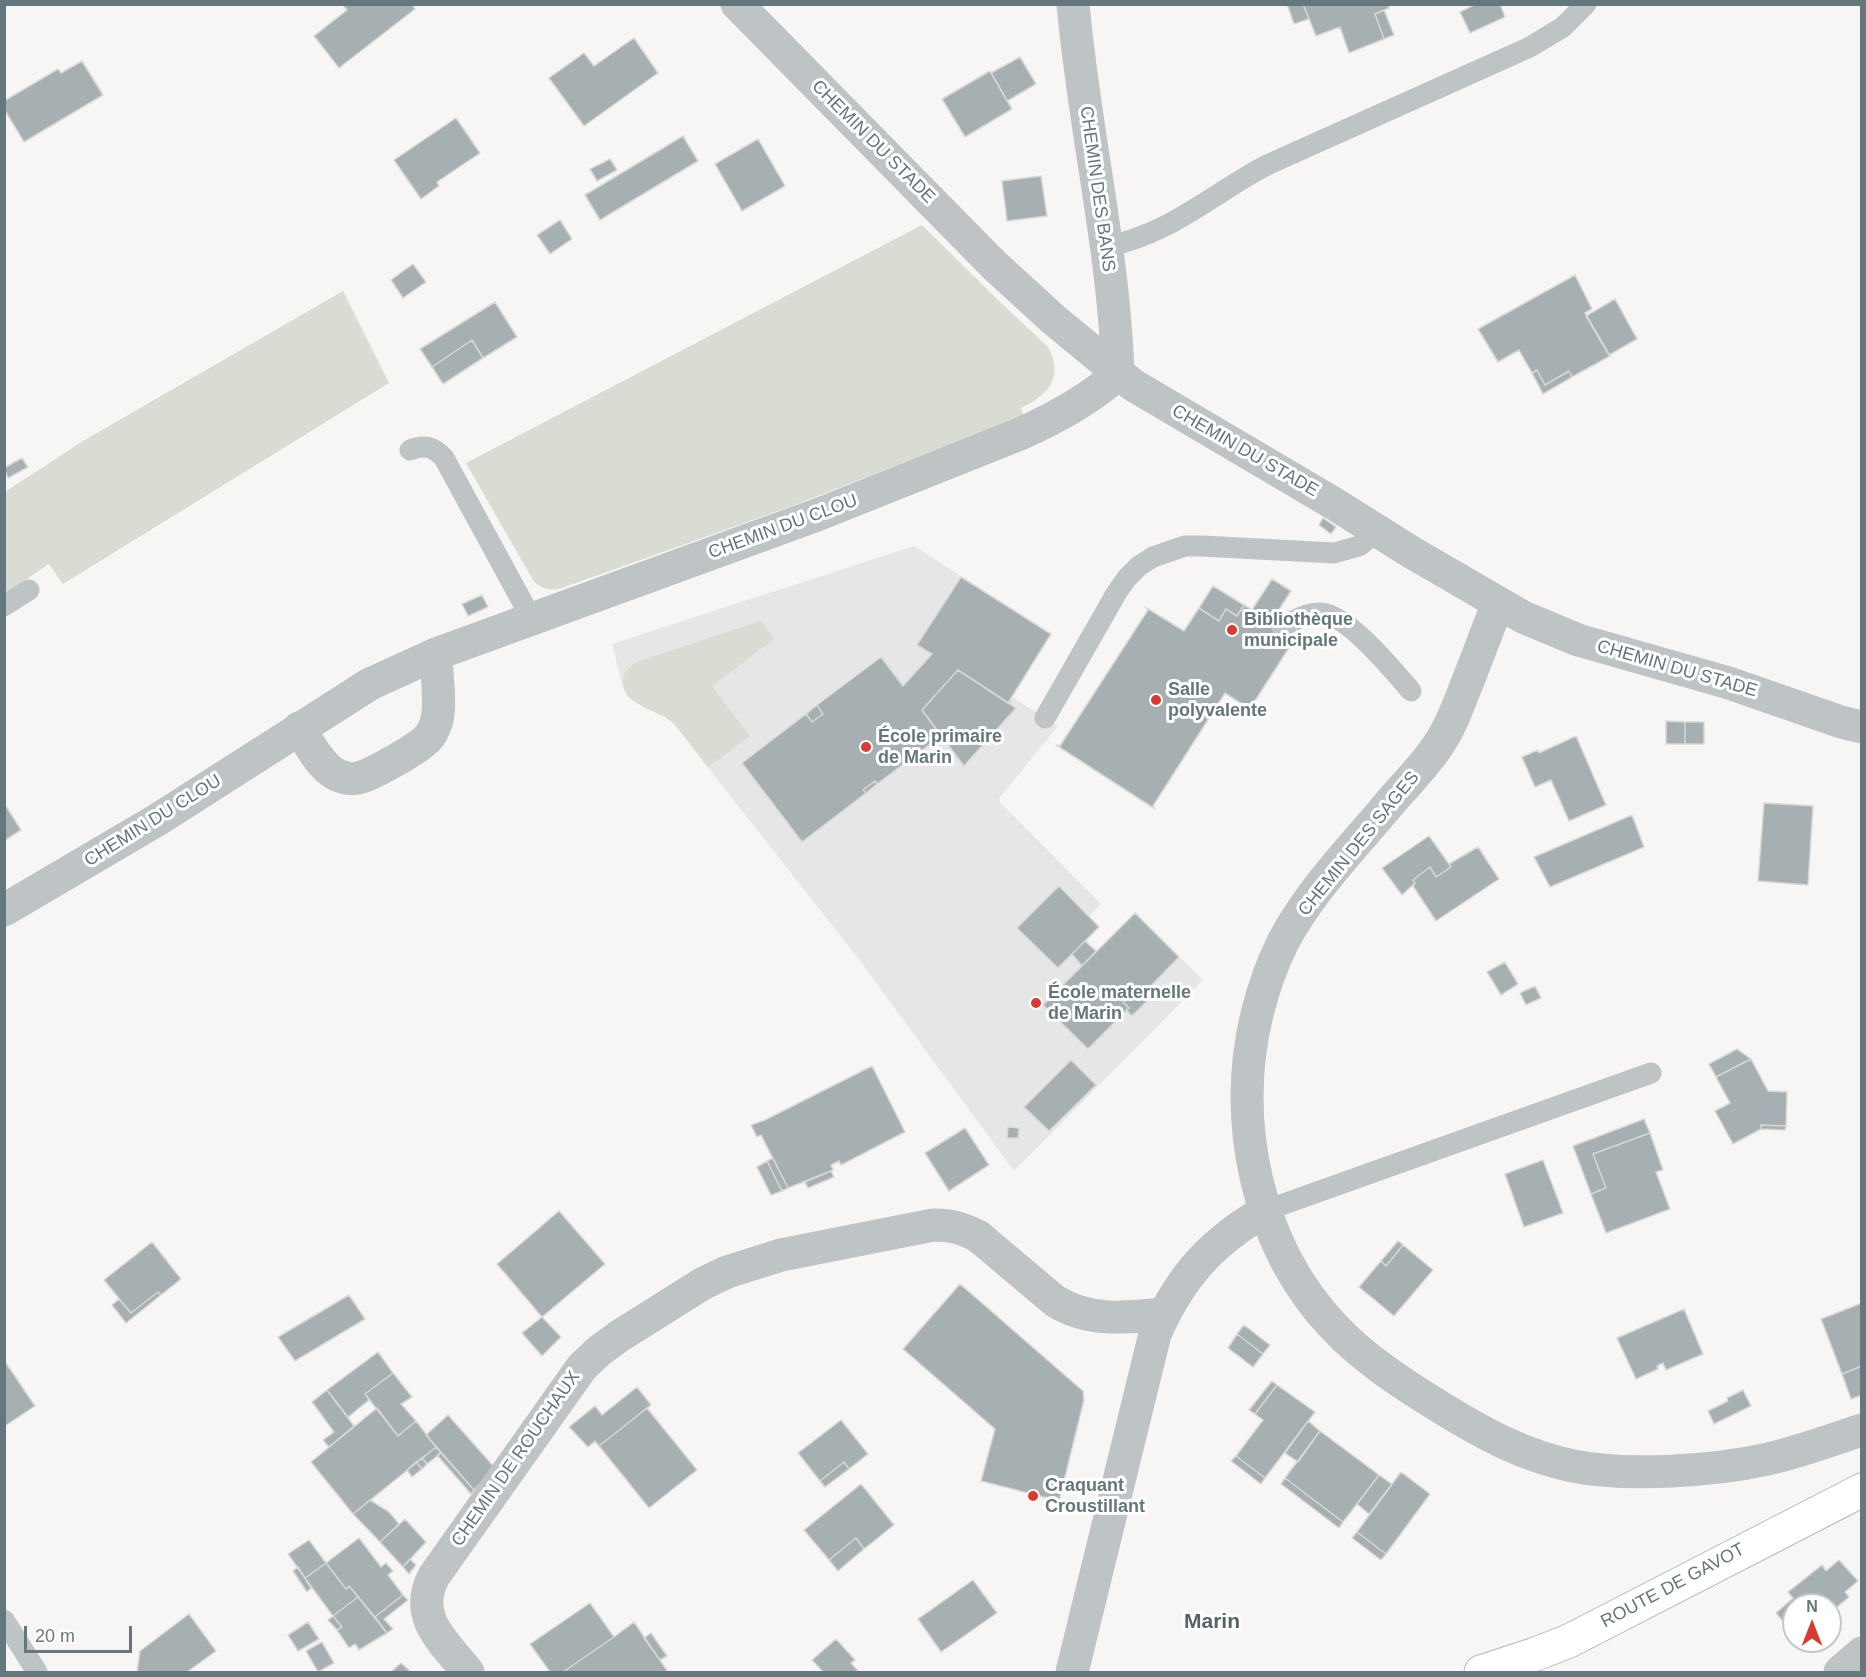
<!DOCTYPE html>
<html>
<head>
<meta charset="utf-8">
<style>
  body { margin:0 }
  #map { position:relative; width:1866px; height:1677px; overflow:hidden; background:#f7f6f4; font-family:Arial,sans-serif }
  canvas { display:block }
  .frame { position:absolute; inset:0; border:6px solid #64777d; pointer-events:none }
  .north { position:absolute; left:1782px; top:1593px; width:60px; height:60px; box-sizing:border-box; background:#fff; border:2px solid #c1c9cb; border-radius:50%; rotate:0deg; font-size:16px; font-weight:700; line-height:24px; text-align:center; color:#64777d }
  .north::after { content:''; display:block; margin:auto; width:21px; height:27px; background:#d93b32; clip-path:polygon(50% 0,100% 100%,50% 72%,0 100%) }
  .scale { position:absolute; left:24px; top:1626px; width:108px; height:27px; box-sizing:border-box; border:3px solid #64777d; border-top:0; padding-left:8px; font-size:18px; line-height:21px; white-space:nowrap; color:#64777d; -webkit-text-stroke:4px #fff; paint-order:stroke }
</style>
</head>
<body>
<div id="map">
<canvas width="1866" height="1677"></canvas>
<div class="frame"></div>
<div class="north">N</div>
<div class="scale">20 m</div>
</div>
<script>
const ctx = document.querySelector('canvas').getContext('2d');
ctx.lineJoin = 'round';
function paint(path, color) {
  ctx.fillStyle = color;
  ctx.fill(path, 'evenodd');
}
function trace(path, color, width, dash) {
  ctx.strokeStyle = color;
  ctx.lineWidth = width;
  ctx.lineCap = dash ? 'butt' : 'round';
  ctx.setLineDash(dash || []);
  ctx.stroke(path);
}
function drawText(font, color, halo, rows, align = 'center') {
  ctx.font = font + ' Arial,sans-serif';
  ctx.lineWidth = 6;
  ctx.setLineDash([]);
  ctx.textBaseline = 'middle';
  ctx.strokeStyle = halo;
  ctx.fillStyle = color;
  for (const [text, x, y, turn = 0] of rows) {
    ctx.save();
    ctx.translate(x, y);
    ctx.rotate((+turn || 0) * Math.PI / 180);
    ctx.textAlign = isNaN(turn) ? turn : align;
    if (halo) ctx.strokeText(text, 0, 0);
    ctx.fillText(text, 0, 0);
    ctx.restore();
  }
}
const built = new Path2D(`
  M914 546 1051 634 1012 697 1058 726 998 800 1101 904 1089 916 1099 927 1086 941 1097 951 1135 913 1203 980 1014 1171 861 962 673 723 660 713 637 703 628 697 623 687 612 644Z`);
const green = new Path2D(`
  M922 225 997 299 1048 347C1064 377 1049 395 1021 408L1024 416 792 506 562 588C550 591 544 590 534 582L466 463Z
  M343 291 389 383 63 584 49 564 5 594V492L83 441Z
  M761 621 774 639 712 686 750 736 708 767C697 753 686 737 674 724 660 709 623 707 623 682 624 671 630 666 639 661Z`);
const building = new Path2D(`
  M412 4 415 9 339 68 314 36 347 10 342 4Z
  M1287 4H1303L1309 19 1294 24Z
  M1303 4H1388L1389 8 1375 14 1384 39 1349 53 1340 27 1316 36Z
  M1476 4H1500L1505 17 1470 33 1460 12Z
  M1384 10 1394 35 1384 39 1375 14Z
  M634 38 658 73 584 126 549 78 584 53 594 66Z
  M1020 57 1036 84 1007 101 991 73Z
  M82 61 103 95 24 142 4 109V101L58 69 61 73Z
  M990 71 1012 109 965 137 942 99Z
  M456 118 480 153 437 182 439 186 421 199 394 160Z
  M683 136 698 161 600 220 585 195Z
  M758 139 785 186 742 211 715 164Z
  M610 159 617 170 597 181 590 169Z
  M1041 176 1047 216 1007 221 1002 181Z
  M560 220 572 239 550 254 537 235Z
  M413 264 426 282 403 298 391 280Z
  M1575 275 1592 309 1585 313 1610 356 1572 377 1569 371 1545 385 1537 370 1532 373 1519 350 1498 362 1478 329Z
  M1615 299 1637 339 1609 355 1586 316Z
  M495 302 517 337 483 358 472 340 432 367 420 349Z
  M472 340 483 358 443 384 432 367Z
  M1537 370 1545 385 1569 371 1572 377 1543 394 1532 373Z
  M22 458 28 467 8 478 4 468Z
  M1323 518 1336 527 1331 534 1319 525Z
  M961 577 1051 634 1008 703 958 670 922 710 941 736 877 784 875 781 863 790 866 793 802 842 742 763 806 714 812 722 823 714 817 705 881 657 903 686 932 654 917 645Z
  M1272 579 1291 591 1271 622 1298 640H1294L1251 707 1254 709 1253 711 1225 693 1153 806 1155 809 1056 745 1060 746 1148 610 1145 607 1184 631 1199 608 1219 621 1226 609 1237 616 1244 605 1252 610Z
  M1213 586 1244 605 1237 616 1226 609 1219 621 1199 608Z
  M482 595 488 607 468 616 462 604Z
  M958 670 1016 708 964 766 922 710Z
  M817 705 823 714 812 722 806 714Z
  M1666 721 1685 722V744H1666Z
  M1685 722H1704V744H1685Z
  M1576 736 1606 805 1569 821 1551 780 1535 787 1522 757 1538 750 1539 753Z
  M875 781 877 784 866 793 863 790Z
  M4 803 21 830 4 841Z
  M1764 803 1813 806 1808 885 1758 881Z
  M1632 815 1644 847 1550 887 1534 857Z
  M1429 836 1451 867 1436 877 1430 867 1413 880 1415 883 1402 895 1382 868Z
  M1478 847 1499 879 1436 921 1413 886 1415 883 1413 880 1430 867 1436 877 1451 867 1449 864Z
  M1059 886 1099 927 1058 968 1017 928Z
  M1135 913 1179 957 1139 998 1133 992 1123 1002 1129 1008 1088 1049 1043 1005Z
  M1085 941 1096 951 1082 966 1072 954Z
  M1505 962 1518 984 1501 995 1487 972Z
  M1535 986 1541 998 1526 1005 1520 993Z
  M1133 992 1139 998 1141 995 1147 1001 1132 1016 1126 1010 1129 1008 1123 1002Z
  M1737 1049 1751 1059 1716 1077 1709 1064Z
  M1751 1059 1768 1091 1787 1092 1786 1126 1761 1125V1129L1733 1144 1715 1111 1730 1103 1716 1077Z
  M1071 1060 1096 1085 1049 1131 1024 1107Z
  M872 1066 905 1132 841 1165 839 1161 831 1165 833 1170 831 1171 788 1188 761 1135 757 1137 751 1125 765 1120Z
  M1644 1119 1650 1133 1593 1154 1606 1188 1591 1194 1573 1146Z
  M1761 1125 1786 1126 1785 1130 1761 1129Z
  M1008 1127 1019 1128 1018 1138H1007Z
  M965 1128 989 1165 949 1191 925 1153Z
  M1650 1133 1663 1170 1656 1172 1670 1209 1606 1233 1591 1194 1606 1188 1593 1154Z
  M773 1158 788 1188 782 1191 767 1161Z
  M1543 1160 1563 1213 1524 1227 1505 1174Z
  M767 1161 782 1191 771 1195 757 1167Z
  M831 1171 834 1177 808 1188 805 1182Z
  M559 1211 605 1264 542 1317 497 1264Z
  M1398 1241 1403 1245 1386 1266 1381 1261Z
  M152 1242 181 1279 161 1295 158 1292 131 1313 104 1280Z
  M1403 1245 1433 1270 1394 1316 1359 1287 1381 1261 1386 1266Z
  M960 1284 1083 1391 1084 1400 1059 1501 981 1481 995 1429 903 1349Z
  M158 1292 161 1295 126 1323 112 1305 119 1299 131 1313Z
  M349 1295 365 1319 295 1361 278 1337Z
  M1862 1303V1366L1842 1374 1821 1319Z
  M1684 1309 1703 1354 1666 1370 1663 1363 1657 1366 1658 1369 1636 1379 1617 1338Z
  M542 1317 561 1337 542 1356 522 1333Z
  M1244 1325 1270 1345 1263 1354 1237 1334Z
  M1237 1334 1263 1354 1253 1367 1228 1348Z
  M378 1352 393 1373 365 1394 369 1400 348 1417 327 1390Z
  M6 1363 35 1406 5 1426 4 1364Z
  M1862 1366V1395L1851 1399 1842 1374Z
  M393 1373 412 1397 401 1404 416 1421 398 1436 365 1394Z
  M1272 1381 1277 1385 1255 1414 1249 1410Z
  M1277 1385 1315 1412 1265 1478 1236 1456 1263 1420 1255 1414Z
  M637 1387 651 1405 599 1446 595 1441 588 1447 569 1427 595 1406 602 1415Z
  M327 1390 354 1426 329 1447 323 1440 334 1432 312 1402Z
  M1743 1390 1751 1406 1714 1424 1708 1411 1728 1401 1727 1398Z
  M377 1408 398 1436 416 1421 436 1447 353 1514 311 1462Z
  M647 1408 697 1470 649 1508 599 1446Z
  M448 1415 495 1468 474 1490 426 1435Z
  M841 1420 868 1454 849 1469 844 1462 820 1481 798 1453Z
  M1308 1421 1320 1431 1298 1462 1285 1453Z
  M1320 1431 1379 1475 1343 1522 1285 1478Z
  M436 1447 441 1453 427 1464 422 1458Z
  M441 1453 474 1490 471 1494 437 1455Z
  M1236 1456 1265 1478 1261 1484 1231 1461Z
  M422 1458 427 1464 422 1469 416 1462Z
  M416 1462 422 1469 412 1477 407 1470Z
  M844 1462 849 1469 825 1487 820 1481Z
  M1401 1472 1430 1494 1386 1554 1357 1532Z
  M1379 1475 1392 1484 1369 1514 1357 1504Z
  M1285 1478 1343 1522 1339 1528 1281 1484Z
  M861 1484 894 1525 864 1549 856 1538 829 1560 804 1530Z
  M370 1500 389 1512 399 1524 380 1542 353 1514Z
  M405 1519 426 1542 403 1567 380 1542Z
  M1357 1532 1386 1554 1381 1560 1352 1538Z
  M359 1538 381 1567 386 1563 393 1571 388 1575 403 1595 375 1617 349 1586 346 1589 326 1563Z
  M856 1538 864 1549 838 1571 829 1560Z
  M309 1540 326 1563 305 1578 288 1554Z
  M410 1559 416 1565 409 1574 403 1567Z
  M1839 1560 1858 1581 1845 1592 1849 1597 1830 1613V1605H1794V1635L1776 1613 1793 1598 1788 1592 1822 1565 1826 1571Z
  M326 1563 346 1589 349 1586 358 1597 333 1616 305 1578Z
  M298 1567 311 1588 307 1592 293 1571Z
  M973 1580 997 1613 941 1652 918 1619Z
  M403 1595 408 1600 384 1619 393 1629 387 1633 375 1617Z
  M358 1597 387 1633 359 1650 355 1644 349 1648 337 1630 342 1627 333 1616Z
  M590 1603 614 1637 563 1672H550L530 1644Z
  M189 1614 216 1651 187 1672H137L140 1651Z
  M333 1616 342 1627 337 1630 328 1620Z
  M308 1622 319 1639 298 1651 288 1635Z
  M634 1622 668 1672H563L614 1637Z
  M651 1633 667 1656 660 1660 644 1638Z
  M836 1639 855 1660 851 1663 859 1672H823L812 1660Z
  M322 1642 334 1663 318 1672 306 1651Z
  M401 1663 411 1672H391Z`);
const lane = new Path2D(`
  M1105 247C1171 234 1210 195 1267 165L1530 47 1563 27 1586 4
  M410 450C425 444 434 447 444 458L523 603 529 620
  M4 606 29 590
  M1282 627C1294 621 1307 612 1321 613 1347 614 1394 671 1411 691
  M1045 718 1117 592 1127 578 1139 566 1153 557 1185 546H1202L1334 553 1359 546 1377 532
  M1267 1210 1651 1073
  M4 1620 37 1672`);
const street = new Path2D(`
  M737 4 994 265 1053 319 1133 385 1333 503 1411 552 1523 617 1578 640 1729 683 1841 722 1862 727
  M1073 4C1084 128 1114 250 1118 374
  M1498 603C1488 629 1478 655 1468 681 1459 703 1452 725 1439 744 1426 764 1409 781 1394 798 1357 843 1310 890 1283 942 1272 964 1263 990 1257 1014 1231 1122 1257 1246 1334 1327 1364 1359 1403 1384 1440 1407 1482 1433 1524 1456 1573 1466 1627 1477 1714 1471 1768 1459 1800 1452 1831 1440 1862 1430
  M299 728C308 742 318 762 332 772 339 777 350 780 358 778 372 775 417 749 427 739 431 735 434 729 436 723 442 706 436 673 436 654
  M4 910 157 820 370 684 436 654 817 515 1020 434C1055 418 1089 400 1118 374
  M468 1672C444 1642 412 1617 434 1576L582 1367 599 1351 618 1337 702 1284 727 1272 781 1255 933 1225C951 1225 963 1228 979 1237L1055 1301C1088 1322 1126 1318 1164 1314
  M1072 1672 1155 1334C1180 1277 1212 1241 1267 1210
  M1840 1672 1862 1653`);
const secondary = new Path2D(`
  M1481 1672 1533 1655 1569 1641 1862 1490`);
const markers = [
  [1232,630,6,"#d93b32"],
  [1156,700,6,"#d93b32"],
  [866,747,6,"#d93b32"],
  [1036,1003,6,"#d93b32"],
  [1033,1496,6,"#d93b32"]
];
const streetNames = [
  ["CHEMIN DU STADE",873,142,45],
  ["CHEMIN DES BANS",1097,189,82],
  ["CHEMIN DU STADE",1245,451,30],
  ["CHEMIN DU CLOU",783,527,-20],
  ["CHEMIN DU STADE",1677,669,16],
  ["CHEMIN DU CLOU",153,821,-32],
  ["CHEMIN DES SAGES",1359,844,-51],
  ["CHEMIN DE ROUCHAUX",516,1459,-55],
  ["ROUTE DE GAVOT",1673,1586,-28]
];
const poiNames = [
  ["Bibliothèque",1244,620],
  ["municipale",1244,641],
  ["Salle",1168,690],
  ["polyvalente",1168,711],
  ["École primaire",878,737],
  ["de Marin",878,758],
  ["École maternelle",1048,993],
  ["de Marin",1048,1014],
  ["Craquant",1045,1486],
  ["Croustillant",1045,1507]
];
const quarterNames = [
  ["Marin",1212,1622]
];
paint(built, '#e5e6e5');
paint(green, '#d8dcd3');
paint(building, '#a6b0b3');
trace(building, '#d8d8d6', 1.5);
trace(secondary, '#b0b8ba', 35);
trace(lane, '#bec3c5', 21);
trace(street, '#bec3c5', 33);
trace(secondary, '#fff', 33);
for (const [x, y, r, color] of markers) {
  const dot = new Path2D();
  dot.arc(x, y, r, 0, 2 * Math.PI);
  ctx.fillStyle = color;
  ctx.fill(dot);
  trace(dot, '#fff', 2);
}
drawText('18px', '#64777d', '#fff', streetNames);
drawText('bold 18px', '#64777d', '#fff', poiNames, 'left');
drawText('bold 21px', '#556469', '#fff', quarterNames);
</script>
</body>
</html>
